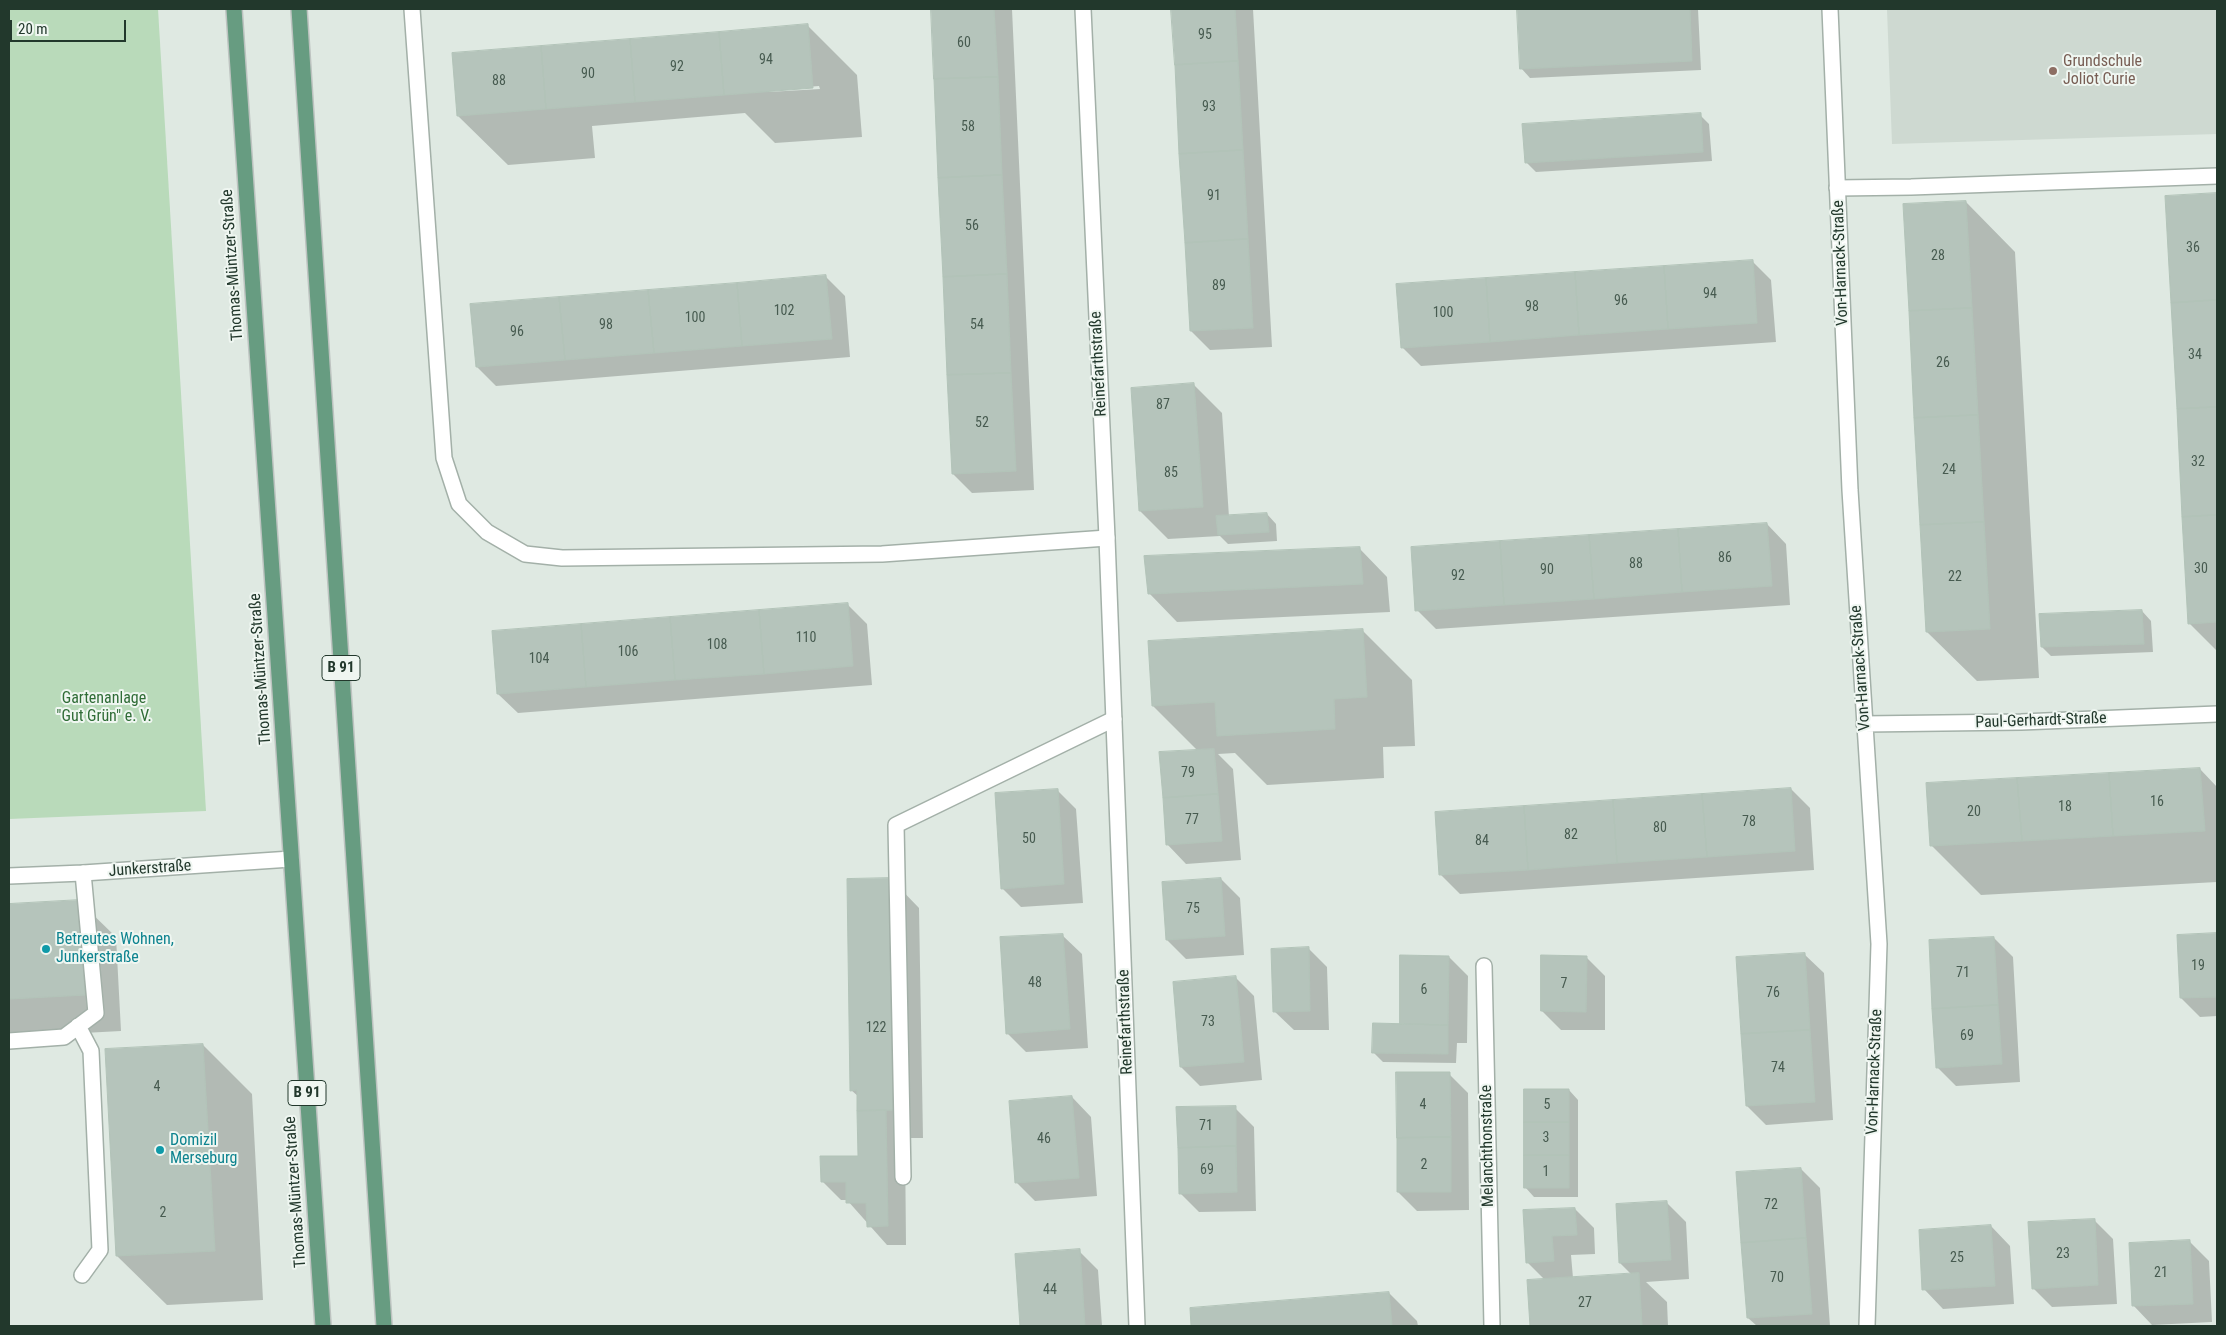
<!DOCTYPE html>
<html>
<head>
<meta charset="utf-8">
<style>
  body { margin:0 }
  #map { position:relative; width:2226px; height:1335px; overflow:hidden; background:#dfe9e2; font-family:"Roboto Condensed",sans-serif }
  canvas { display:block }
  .frame { position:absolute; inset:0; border:10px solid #22382c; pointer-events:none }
  .scale { position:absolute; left:10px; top:20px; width:116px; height:22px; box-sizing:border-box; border:2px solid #22382c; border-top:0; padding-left:6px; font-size:15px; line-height:18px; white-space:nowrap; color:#22382c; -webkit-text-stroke:4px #eff6f1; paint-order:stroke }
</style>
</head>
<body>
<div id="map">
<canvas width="2226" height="1335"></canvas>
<div class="frame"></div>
<div class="scale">20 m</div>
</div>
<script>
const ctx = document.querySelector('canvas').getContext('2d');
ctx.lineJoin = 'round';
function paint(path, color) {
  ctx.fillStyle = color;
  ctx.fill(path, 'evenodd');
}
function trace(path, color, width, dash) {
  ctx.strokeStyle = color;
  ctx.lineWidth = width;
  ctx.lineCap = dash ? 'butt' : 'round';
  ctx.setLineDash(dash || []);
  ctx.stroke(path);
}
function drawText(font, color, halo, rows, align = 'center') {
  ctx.font = font + ' "Roboto Condensed",sans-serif';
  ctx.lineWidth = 4;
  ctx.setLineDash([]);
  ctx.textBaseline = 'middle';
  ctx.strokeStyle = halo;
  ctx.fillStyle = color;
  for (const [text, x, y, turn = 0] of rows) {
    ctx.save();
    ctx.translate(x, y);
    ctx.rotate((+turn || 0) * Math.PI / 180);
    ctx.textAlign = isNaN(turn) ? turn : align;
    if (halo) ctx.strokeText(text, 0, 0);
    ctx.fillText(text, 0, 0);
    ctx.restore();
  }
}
const built = new Path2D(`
  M1887 9H2217V134L1892 144Z`);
const green = new Path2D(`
  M9 9H158L206 811 9 819Z`);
const shadow = new Path2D(`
  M932 9H1012L1034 490 972 493 953 474Z
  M1173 9H1253L1272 347 1210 350 1191 331Z
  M1518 9H1698L1701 70 1530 78 1521 68Z
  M808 26 857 75 862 137 775 143 745 113 592 126 595 158 508 165 458 116ZM819 86 820 89 768 92V90Z
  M1700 115 1709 124 1712 161 1536 172 1526 162Z
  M2217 194V651L2189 623 2166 197Z
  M1966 202 2015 252 2039 678 1977 681 1927 632Z
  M1752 261 1771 280 1776 342 1421 366 1402 347Z
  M826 277 845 296 850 357 496 386 477 367Z
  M1194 385 1222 413 1229 517 1267 514 1276 524 1277 541 1228 544 1220 536 1168 539 1140 511Z
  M1767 524 1786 544 1790 605 1436 629 1417 610Z
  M1359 548 1387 577 1390 612 1177 622 1149 593Z
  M847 604 867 624 872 685 518 713 498 694Z
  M2142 611 2151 621 2153 652 2051 656 2042 647Z
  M1363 631 1412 680 1415 746 1383 747 1384 778 1267 785 1235 753 1218 754 1233 769 1241 860 1186 864 1167 844 1198 751 1153 706Z
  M2200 769 2217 787V882L1981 895 1931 845Z
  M1791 789 1810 808 1814 870 1460 894 1441 875Z
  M1057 790 1076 809 1083 903 1021 907 1002 888Z
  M891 879 919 908 923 1138H905L906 1245H887L847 1200H841L822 1181 859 1157V1097L851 1090Z
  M1221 879 1240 898 1244 955 1186 959 1167 940Z
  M79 901 116 937 121 1031 9 1037V905Z
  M2217 934V1016L2200 1017 2181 998 2179 936Z
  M1062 935 1082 954 1088 1048 1026 1052 1007 1033Z
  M1994 938 2013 957 2020 1082 1956 1086 1937 1067Z
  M1308 948 1327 967 1329 1030H1294L1274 1011Z
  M1804 954 1824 973 1833 1120 1766 1125 1747 1106Z
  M1449 957 1468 976 1467 1043H1457L1456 1063 1383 1062 1374 1053 1403 1025Z
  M1586 957 1605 976V1030H1561L1542 1011Z
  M1235 977 1254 996 1262 1080 1200 1086 1181 1067Z
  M203 1045 252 1094 263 1300 167 1305 117 1256Z
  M1449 1074 1468 1093 1469 1210 1417 1211 1398 1192Z
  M1569 1090 1578 1100V1197H1534L1525 1187Z
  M1072 1097 1091 1117 1097 1196 1035 1201 1016 1182Z
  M1235 1108 1254 1127 1256 1211 1199 1212 1180 1193Z
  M1801 1169 1820 1188 1830 1326H1757L1748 1318Z
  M1667 1203 1686 1222 1689 1279 1646 1282 1667 1302 1668 1326H1531L1529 1281 1545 1280 1527 1262 1575 1209 1594 1228 1595 1254 1571 1255 1573 1278 1632 1275 1620 1263Z
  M2094 1220 2113 1239 2117 1304 2052 1307 2033 1288Z
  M1991 1226 2010 1246 2014 1304 1943 1309 1924 1289Z
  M2190 1242 2209 1261 2212 1322 2152 1325 2133 1305Z
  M1079 1251 1098 1270 1102 1326H1021L1017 1255Z
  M1389 1293 1417 1321 1418 1326H1193L1191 1309Z`);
const building = new Path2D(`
  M931 9H994L998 77 934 79Z
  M1171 9H1235L1238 61 1175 65Z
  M1517 9H1690L1692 61 1520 69Z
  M808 24 813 88 724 95 719 32Z
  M719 32 724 95 635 102 630 39Z
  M630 39 635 102 546 109 541 46Z
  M541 46 546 109 457 116 452 53Z
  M1238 61 1243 150 1179 154 1175 65Z
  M998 77 1002 175 938 178 934 79Z
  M1701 113 1703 152 1525 163 1522 124Z
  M1243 150 1248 239 1185 243 1179 154Z
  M1002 175 1007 274 943 277 938 178Z
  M2217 193V300L2171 303 2165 196Z
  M1966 201 1972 308 1909 311 1903 204Z
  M1248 239 1253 328 1190 331 1185 243Z
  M1753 260 1757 323 1668 329 1664 266Z
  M1664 266 1668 329 1579 335 1575 272Z
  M1575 272 1579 335 1490 342 1486 278Z
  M1007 274 1011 373 947 375 943 277Z
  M826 275 832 339 742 346 737 283Z
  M1486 278 1490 342 1401 348 1396 284Z
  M737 283 742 346 654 353 648 290Z
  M648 290 654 353 565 360 559 297Z
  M559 297 565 360 476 367 470 304Z
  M2217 300V407L2177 409 2171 303Z
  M1972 308 1978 415 1914 418 1909 311Z
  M1011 373 1016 471 952 474 947 375Z
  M1194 383 1203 507 1139 511 1131 388Z
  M2217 407V515L2182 517 2177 409Z
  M1978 415 1984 522 1920 525 1914 418Z
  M1267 513 1269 532 1218 535 1216 516Z
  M2217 515V622L2188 624 2182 517Z
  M1984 522 1990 629 1926 632 1920 525Z
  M1767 523 1772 586 1682 592 1678 529Z
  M1678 529 1682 592 1594 599 1589 535Z
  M1589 535 1594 599 1504 605 1500 541Z
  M1500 541 1504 605 1415 611 1411 547Z
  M1360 547 1363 584 1148 594 1144 556Z
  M848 603 853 666 764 674 759 610Z
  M759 610 764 674 675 680 670 617Z
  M2142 610 2144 644 2041 647 2039 614Z
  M670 617 675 680 586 687 581 624Z
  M581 624 586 687 497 694 492 631Z
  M1363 629 1367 697 1334 699 1335 729 1217 736 1215 702 1152 706 1148 641Z
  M1214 749 1218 794 1163 798 1159 752Z
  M2200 768 2205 831 2113 836 2109 773Z
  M2109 773 2113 836 2022 841 2017 778Z
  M2017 778 2022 841 1930 846 1926 783Z
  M1791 788 1795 851 1707 857 1702 794Z
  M1058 789 1064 884 1001 889 995 793Z
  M1218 794 1222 841 1166 845 1163 798Z
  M1702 794 1707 857 1617 863 1613 800Z
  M1613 800 1617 863 1528 870 1524 806Z
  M1524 806 1528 870 1439 875 1435 812Z
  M892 878 895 1110 857 1111V1090L850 1091 847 879Z
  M1221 878 1225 936 1166 940 1162 882Z
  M80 900 85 995 9 999V904Z
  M2217 933V997L2180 998 2177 935Z
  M1063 934 1070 1029 1006 1034 1000 937Z
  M1994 937 1998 1005 1932 1009 1929 940Z
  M1309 947 1310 1011 1273 1012 1271 949Z
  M1805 953 1810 1030 1741 1034 1736 957Z
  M1400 955 1449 956 1448 1025 1400 1024Z
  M1541 955 1587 956 1586 1012 1541 1011Z
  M1236 976 1244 1062 1180 1067 1173 982Z
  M1998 1005 2002 1064 1936 1068 1932 1009Z
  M1373 1023 1448 1025V1054L1372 1053Z
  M1810 1030 1815 1102 1746 1106 1741 1034Z
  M203 1044 215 1251 116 1256 105 1049Z
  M1396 1072H1450L1451 1137 1397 1138Z
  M1524 1089H1569V1122H1524Z
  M1072 1096 1079 1178 1015 1183 1009 1101Z
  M1236 1106V1146L1178 1148 1176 1107Z
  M886 1110 888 1226 867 1227 866 1203H846V1182H821L820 1156H858L857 1111Z
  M1524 1122H1569V1155H1524Z
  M1451 1137V1192H1397V1138Z
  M1236 1146 1237 1192 1179 1194 1178 1148Z
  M1524 1155H1569V1188H1524Z
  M1801 1168 1806 1238 1741 1243 1736 1172Z
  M1667 1201 1671 1260 1619 1263 1616 1204Z
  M1575 1208 1577 1235 1552 1236 1554 1261 1526 1263 1523 1210Z
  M2095 1219 2098 1285 2032 1289 2028 1222Z
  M1991 1225 1995 1286 1922 1290 1919 1230Z
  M1806 1238 1812 1314 1747 1318 1741 1243Z
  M2190 1240 2193 1304 2132 1306 2129 1243Z
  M1080 1249 1085 1326H1020L1015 1254Z
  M1639 1273 1642 1326H1530L1527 1280Z
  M1389 1292 1392 1326H1191L1190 1308Z`);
const service = new Path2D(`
  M412 9 444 458 459 504 487 532 525 554 562 558 882 554 1107 538
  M1837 188 1911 187 2217 176
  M78 1026 91 1051 100 1250 82 1275
  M9 1041 64 1037 96 1013 83 873
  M903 1177 896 825 1114 719`);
const minor = new Path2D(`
  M1083 9 1107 538 1137 1326
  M1830 9 1850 490 1879 944 1867 1326
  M1864 724 2021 722 2217 714
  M9 876 83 873 291 859
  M1484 966 1492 1326`);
const primary = new Path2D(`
  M234 9 323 1326
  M299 9 384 1326`);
const markers = [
  [2053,71,5,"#8d6e63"],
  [46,949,5,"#0f9aa8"],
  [160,1150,5,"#0f9aa8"]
];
const numberNames = [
  ["95",1205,35],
  ["60",964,43],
  ["94",766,60],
  ["92",677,67],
  ["90",588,74],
  ["88",499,81],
  ["93",1209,107],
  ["58",968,127],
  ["91",1214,196],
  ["56",972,226],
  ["36",2193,248],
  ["28",1938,256],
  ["89",1219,286],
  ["94",1710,294],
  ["96",1621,301],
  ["98",1532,307],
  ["102",784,311],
  ["100",1443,313],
  ["100",695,318],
  ["98",606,325],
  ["54",977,325],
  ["96",517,332],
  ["34",2195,355],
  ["26",1943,363],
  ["87",1163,405],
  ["52",982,423],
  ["32",2198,462],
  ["24",1949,470],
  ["85",1171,473],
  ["86",1725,558],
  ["88",1636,564],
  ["30",2201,569],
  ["90",1547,570],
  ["92",1458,576],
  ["22",1955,577],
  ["110",806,638],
  ["108",717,645],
  ["106",628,652],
  ["104",539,659],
  ["79",1188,773],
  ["16",2157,802],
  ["18",2065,807],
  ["20",1974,812],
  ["77",1192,820],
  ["78",1749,822],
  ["80",1660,828],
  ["82",1571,835],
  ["50",1029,839],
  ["84",1482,841],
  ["75",1193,909],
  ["19",2198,966],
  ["71",1963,973],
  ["48",1035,983],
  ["7",1564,984],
  ["6",1424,990],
  ["76",1773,993],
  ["73",1208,1022],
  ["122",876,1028],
  ["69",1967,1036],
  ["74",1778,1068],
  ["4",157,1087],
  ["4",1423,1105],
  ["5",1547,1105],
  ["71",1206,1126],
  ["3",1546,1138],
  ["46",1044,1139],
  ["2",1424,1165],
  ["69",1207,1170],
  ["1",1546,1172],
  ["72",1771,1205],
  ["2",163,1213],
  ["23",2063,1254],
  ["25",1957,1258],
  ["21",2161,1273],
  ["70",1777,1278],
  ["44",1050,1290],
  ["27",1585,1303]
];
const shields = [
  [341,668,38],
  [307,1093,38]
];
const shieldNames = [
  ["B 91",341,668],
  ["B 91",307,1093]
];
const educationNames = [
  ["Grundschule",2063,62],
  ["Joliot Curie",2063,80]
];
const streetNames = [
  ["Von-Harnack-Straße",1841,263,-92],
  ["Thomas-Müntzer-Straße",233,265,-94],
  ["Reinefarthstraße",1099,364,-93],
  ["Von-Harnack-Straße",1861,668,-94],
  ["Thomas-Müntzer-Straße",261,669,-94],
  ["Paul-Gerhardt-Straße",2041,721,-2],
  ["Junkerstraße",150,869,-4],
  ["Reinefarthstraße",1126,1022,-92],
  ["Von-Harnack-Straße",1875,1072,-88],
  ["Melanchthonstraße",1488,1146,-91],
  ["Thomas-Müntzer-Straße",296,1192,-94]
];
const parkNames = [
  ["Gartenanlage",104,699],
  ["\"Gut Grün\" e. V.",104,717]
];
const cultureNames = [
  ["Betreutes Wohnen,",56,940],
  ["Junkerstraße",56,958],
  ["Domizil",170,1141],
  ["Merseburg",170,1159]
];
paint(built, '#ced9d1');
paint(green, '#b9daba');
paint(shadow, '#0003');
paint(building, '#b5c4bb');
trace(building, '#b2c3b8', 1);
trace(service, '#a3b0a8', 18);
trace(minor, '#a3b0a8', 18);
trace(primary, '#bdc3c0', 18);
trace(service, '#fff', 15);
trace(minor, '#fff', 15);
trace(primary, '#679c81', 15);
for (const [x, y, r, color] of markers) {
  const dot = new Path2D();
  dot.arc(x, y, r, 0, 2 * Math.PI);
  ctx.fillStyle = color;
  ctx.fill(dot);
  trace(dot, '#eff6f1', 2);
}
drawText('14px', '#475b50', null, numberNames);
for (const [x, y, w] of shields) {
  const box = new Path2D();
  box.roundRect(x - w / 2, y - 12.5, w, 25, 4);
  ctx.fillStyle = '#eff6f1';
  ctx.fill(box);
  trace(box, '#22382c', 1);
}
drawText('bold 15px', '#22382c', null, shieldNames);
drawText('16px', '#785e54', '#eff6f1', educationNames, 'left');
drawText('16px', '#22382c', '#eff6f1', streetNames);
drawText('16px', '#2f6c36', '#eff6f1', parkNames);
drawText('16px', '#0d838f', '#eff6f1', cultureNames, 'left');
</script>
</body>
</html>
